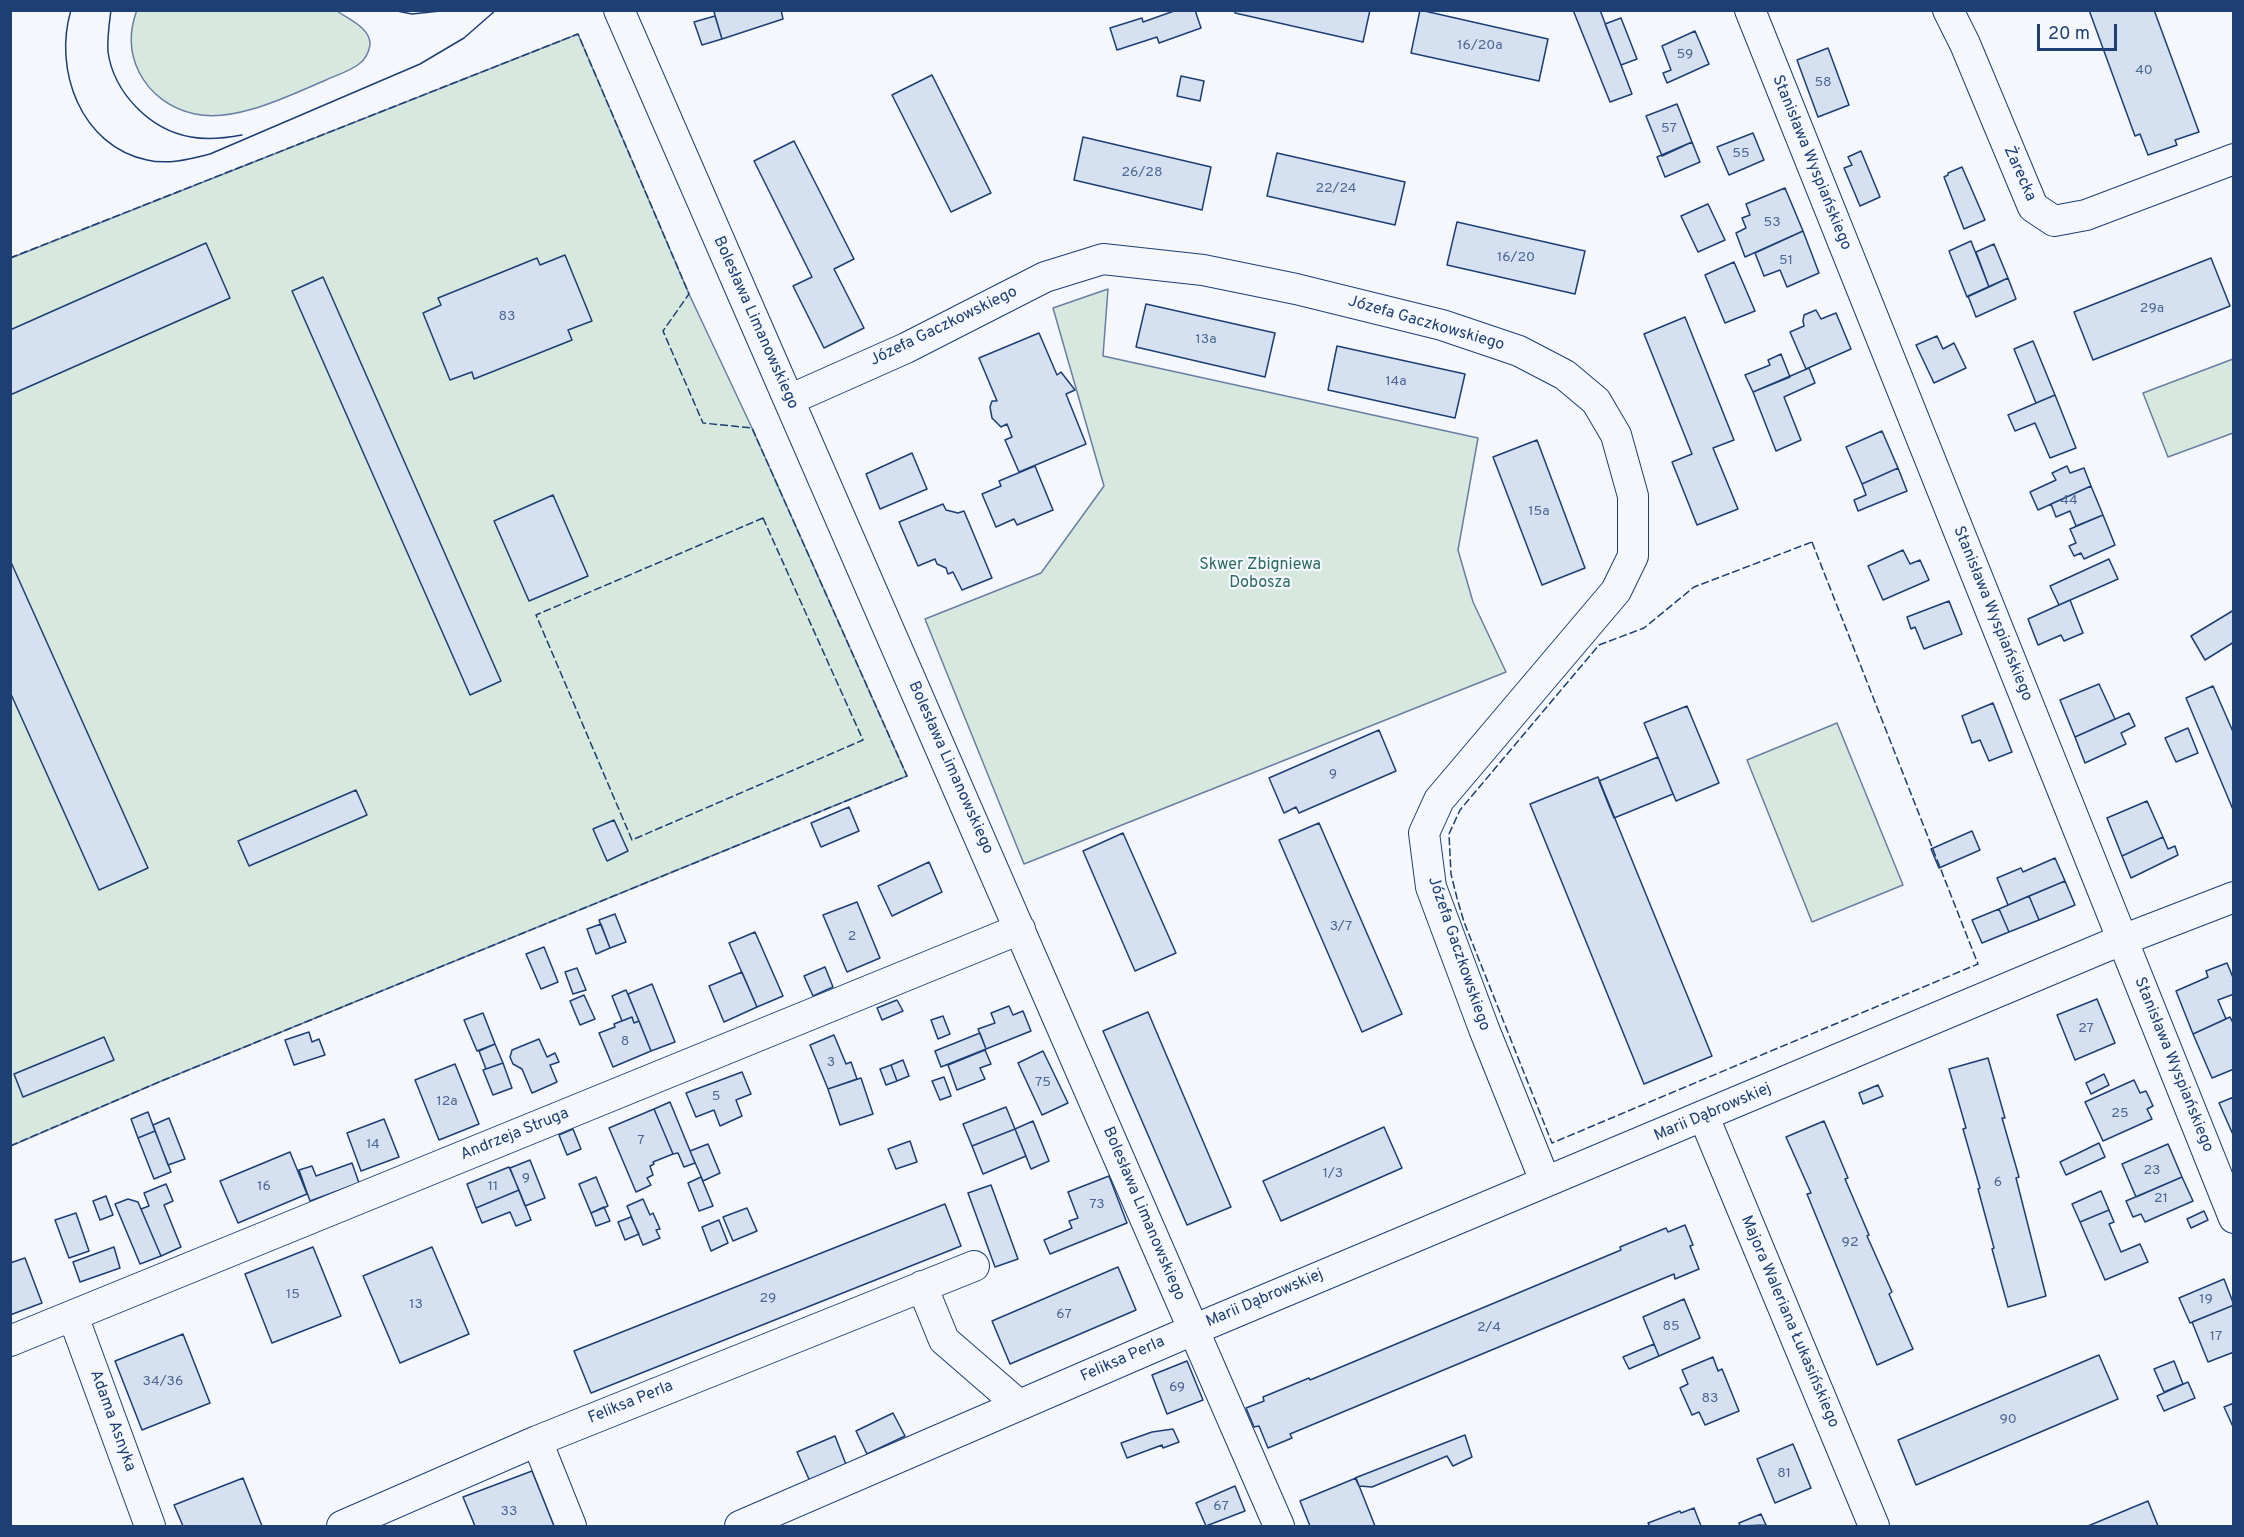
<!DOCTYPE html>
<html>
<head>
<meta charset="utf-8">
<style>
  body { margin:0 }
  #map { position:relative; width:2244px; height:1537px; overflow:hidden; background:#f4f7fb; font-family:Overpass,sans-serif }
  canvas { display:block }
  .frame { position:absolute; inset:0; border:12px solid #1d3f73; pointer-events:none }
  .scale { position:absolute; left:2037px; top:24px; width:80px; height:27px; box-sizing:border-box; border:3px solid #1d3f73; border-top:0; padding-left:8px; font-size:18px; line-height:21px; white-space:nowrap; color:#1d3f73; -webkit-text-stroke:4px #f4f7fb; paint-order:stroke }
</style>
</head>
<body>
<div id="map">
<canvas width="2244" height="1537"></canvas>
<div class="frame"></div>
<div class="scale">20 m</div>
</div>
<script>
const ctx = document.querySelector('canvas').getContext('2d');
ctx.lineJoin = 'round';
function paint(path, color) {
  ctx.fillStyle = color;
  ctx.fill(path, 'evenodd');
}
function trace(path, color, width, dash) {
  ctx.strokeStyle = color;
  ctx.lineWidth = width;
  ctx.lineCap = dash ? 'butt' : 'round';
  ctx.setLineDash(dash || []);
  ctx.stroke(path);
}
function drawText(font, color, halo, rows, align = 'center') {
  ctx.font = font + ' Overpass,sans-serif';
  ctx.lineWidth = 4.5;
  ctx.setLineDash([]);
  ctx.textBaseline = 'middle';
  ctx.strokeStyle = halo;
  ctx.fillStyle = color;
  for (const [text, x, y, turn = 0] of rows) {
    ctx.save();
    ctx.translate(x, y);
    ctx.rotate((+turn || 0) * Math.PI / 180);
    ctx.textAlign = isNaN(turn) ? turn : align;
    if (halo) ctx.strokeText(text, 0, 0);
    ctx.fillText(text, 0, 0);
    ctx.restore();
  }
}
const green = new Path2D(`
  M137 10 337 11C348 19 371 28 370 45 369 52 365 60 359 64 350 71 337 75 326 80 290 95 236 123 195 114 171 109 150 94 139 72 129 52 129 31 137 10Z
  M578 34 689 294 752 428 907 776 159 1082 11 1146V258Z
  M1108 289 1103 356 1478 438 1458 550 1473 602 1506 672 1024 864 925 619 1041 573 1104 486 1053 308Z
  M2233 359V433L2168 457 2143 393Z
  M1837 723 1903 885 1812 922 1747 760Z`);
const building = new Path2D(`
  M718 10H781L783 19 722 39 714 12Z
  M1177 10H1195L1201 28 1159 43 1157 37 1117 50 1110 28 1142 18 1143 22Z
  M1235 10H1370L1363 42 1235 13Z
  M1420 10 1548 39 1539 81 1411 53Z
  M1573 10H1600L1632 94 1610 102Z
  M2089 10H2154L2199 132 2175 140 2177 145 2148 155 2140 134 2135 136Z
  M715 16 722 39 702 45 694 22Z
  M1621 18 1637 59 1621 65 1605 24Z
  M1695 31 1709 64 1667 83 1663 73 1671 70 1662 46Z
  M1828 48 1849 105 1818 117 1797 60Z
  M932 75 991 193 951 212 892 95Z
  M1181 76 1204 81 1200 101 1177 96Z
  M1677 104 1692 142 1662 156 1646 116Z
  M1753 133 1764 160 1729 175 1717 147Z
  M1083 137 1211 167 1202 210 1074 180Z
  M794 141 854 259 834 269 864 328 824 348 793 286 812 277 754 161Z
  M1692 142 1700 162 1665 177 1657 157Z
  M1861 151 1880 197 1860 206 1844 168 1852 165 1848 157Z
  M1277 153 1405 182 1395 225 1267 196Z
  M1962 167 1985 220 1964 229 1944 177 1948 175V173Z
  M1785 188 1803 231 1745 257 1736 233 1746 228 1742 218 1750 215 1746 204Z
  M1708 204 1725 240 1698 252 1681 216Z
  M1457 222 1585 251 1575 294 1447 265Z
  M1803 231 1819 273 1787 287 1780 270 1764 276 1755 253Z
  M1971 241 1989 287 1967 297 1949 251Z
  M206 243 230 298 10 395V330Z
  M1994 244 2008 278 1989 287 1976 252Z
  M565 255 592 321 568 330 572 340 474 379 472 372 450 380 423 313 441 305 438 298 537 258 540 265Z
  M2211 258 2230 306 2093 360 2074 312Z
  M1734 262 1755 311 1725 323 1705 275Z
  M323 277 501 681 470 695 292 291Z
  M2008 278 2016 299 1976 317 1968 296Z
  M1146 304 1275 333 1265 377 1136 347Z
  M1816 310 1821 319 1836 313 1851 349 1806 369 1790 332 1804 326 1803 321 1804 315Z
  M1685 317 1734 440 1713 448 1738 509 1697 525 1672 462 1692 454 1644 334Z
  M1039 333 1057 375 1061 372 1075 390 1066 394 1086 444 1019 472 1005 440 1012 437 1007 424 1001 427 992 418 990 407 992 401H997L979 358Z
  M1937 336 1943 349 1954 343 1966 368 1934 383 1916 345Z
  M2033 341 2055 395 2036 403 2014 349Z
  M1337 346 1465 374 1455 418 1328 390Z
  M1781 354 1790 377 1753 392 1745 375 1770 365 1768 360Z
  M1809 368 1815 383 1784 397 1801 440 1776 451 1753 392Z
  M2055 395 2076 448 2050 458 2035 423 2015 431 2008 415Z
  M1882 431 1898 468 1862 484 1846 447Z
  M1537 440 1585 568 1542 585 1493 457Z
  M912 453 927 489 880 509 866 474Z
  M1035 466 1053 510 1017 525 1014 519 996 527 982 494 1001 486 999 481Z
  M2067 466 2070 473 2084 468 2091 486 2038 510 2030 492 2056 480 2052 473Z
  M1898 468 1907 491 1858 511 1854 500 1866 495 1862 484Z
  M2091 486 2103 515 2076 526 2070 511 2056 517 2051 504Z
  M553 495 588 576 529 601 494 521Z
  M943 504 946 510 958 513 964 511 992 578 962 590 953 572 948 574 946 568 937 564 935 559 918 566 899 522Z
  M2103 515 2115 545 2084 559 2081 553 2074 556 2069 546 2076 543 2070 529Z
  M1903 550 1910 564 1920 560 1929 580 1883 600 1868 566Z
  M2109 559 2118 579 2059 605 2050 586Z
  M10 560 148 868 99 890 10 692Z
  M2070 600 2083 633 2064 641 2061 635 2038 645 2028 619Z
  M1949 601 1962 634 1924 649 1915 627 1911 629 1907 617Z
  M2234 610V642L2205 660 2191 636Z
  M2099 684 2115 719 2075 737 2060 700Z
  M2213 686 2234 734V812L2186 698Z
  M1993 703 2012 752 1989 761 1980 740 1972 743 1962 716Z
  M1687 706 1719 783 1676 801 1644 723Z
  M2129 713 2135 726 2121 733 2126 744 2085 763 2075 737Z
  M2188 728 2198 753 2176 762 2165 738Z
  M1379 730 1396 771 1299 813 1296 807 1284 813 1269 778Z
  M1658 757 1673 794 1614 818 1599 781Z
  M1598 777 1712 1056 1644 1084 1530 804Z
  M356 790 367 815 249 866 238 841Z
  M2147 801 2163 837 2122 856 2107 818Z
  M849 807 859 831 821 847 811 823Z
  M614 820 628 851 607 861 593 829Z
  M1319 823 1402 1014 1362 1032 1279 840Z
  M1972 831 1980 850 1939 868 1931 849Z
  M1123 833 1176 953 1135 971 1083 851Z
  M2163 837 2168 849 2175 846 2178 855 2131 878 2122 856Z
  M2055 858 2065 881 2008 905 1997 878 2021 868 2023 872Z
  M929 862 942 892 892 916 878 886Z
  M2065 881 2075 905 2039 920 2029 896Z
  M2029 896 2039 920 2009 932 1999 909Z
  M857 902 880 958 847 972 823 915Z
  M1999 909 2009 932 1982 943 1972 920Z
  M615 914 626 942 610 948 599 920Z
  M601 924 610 948 596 954 587 929Z
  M755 932 783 996 757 1007 729 943Z
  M544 947 558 982 541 989 526 954Z
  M2227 963 2234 980V994L2218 1000 2226 1019 2193 1034 2176 991 2208 977 2206 971Z
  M825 967 833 987 813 996 804 976Z
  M577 968 586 990 573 994 565 972Z
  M742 972 757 1007 724 1022 709 986Z
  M652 984 675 1042 651 1051 628 994Z
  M626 990 639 1021 634 1023 632 1017 622 1021 612 996Z
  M584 995 595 1019 580 1025 570 1001Z
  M2097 999 2115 1043 2075 1060 2057 1015Z
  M897 1000 903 1011 882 1020 877 1008Z
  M1009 1006 1013 1015 1023 1011 1031 1031 986 1049 978 1029 995 1023 991 1013Z
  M1148 1012 1231 1207 1187 1225 1103 1031Z
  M483 1013 495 1044 477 1051 464 1020Z
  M943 1016 950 1034 938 1039 931 1020Z
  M632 1017 634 1023 639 1021 651 1051 613 1067 599 1033 615 1027 614 1024Z
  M2230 1017 2234 1025V1069L2212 1078 2193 1034Z
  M309 1032 312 1042 319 1039 325 1055 294 1065 285 1040Z
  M980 1033 986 1049 941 1067 935 1051Z
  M834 1035 846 1064 851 1062 857 1079 828 1089 810 1045Z
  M104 1037 114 1060 23 1097 14 1074Z
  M539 1039 547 1057 555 1053 559 1062 550 1065 557 1082 532 1093 522 1069 513 1064 510 1057 512 1050Z
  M495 1044 503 1063 486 1069 479 1051Z
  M985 1050 991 1064 980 1068 985 1079 957 1090 948 1065Z
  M1043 1051 1068 1103 1042 1115 1018 1063Z
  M1988 1058 2005 1118H2002L2019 1177 2016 1178 2046 1296 2008 1307 1992 1249 1994 1248 1978 1189 1980 1188 1963 1129 1966 1128 1949 1069Z
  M903 1060 909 1076 897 1081 891 1065Z
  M503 1063 512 1088 493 1095 483 1070Z
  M455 1064 479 1124 439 1140 415 1080Z
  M891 1065 897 1081 886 1085 880 1069Z
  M742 1072 751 1094 736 1100 742 1116 720 1126 714 1110 696 1117 686 1093Z
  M2104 1074 2109 1085 2091 1094 2086 1083Z
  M944 1077 951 1096 940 1100 932 1081Z
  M861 1078 873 1114 840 1125 828 1089Z
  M2134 1080 2140 1093 2146 1091 2153 1106 2147 1109 2152 1119 2103 1141 2085 1102Z
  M1878 1085 1883 1096 1863 1104 1859 1093Z
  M2234 1097V1137L2219 1103Z
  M670 1102 695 1163 684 1167 678 1153 673 1154 654 1109Z
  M1006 1107 1015 1129 972 1146 963 1124Z
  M654 1109 673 1154 653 1162 654 1164 650 1166 653 1175 647 1178 651 1185 636 1192 609 1128Z
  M148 1112 155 1131 138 1138 131 1119Z
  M169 1118 185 1159 168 1165 153 1125Z
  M384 1119 399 1157 361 1171 347 1133Z
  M1033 1121 1049 1161 1031 1169 1015 1129Z
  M1824 1121 1848 1178 1845 1179 1869 1235 1867 1236 1892 1292 1889 1294 1913 1349 1877 1365 1807 1194 1811 1193 1786 1137Z
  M1384 1127 1402 1168 1281 1221 1263 1181Z
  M573 1129 581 1149 567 1155 559 1135Z
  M1015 1129 1026 1156 983 1174 972 1146Z
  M155 1131 171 1172 154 1179 138 1138Z
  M910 1141 917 1162 896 1169 888 1149Z
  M2099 1143 2105 1157 2066 1175 2060 1162Z
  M708 1144 720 1173 703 1181 690 1151Z
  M2168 1144 2182 1177 2136 1197 2122 1164Z
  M290 1152 307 1194 238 1223 220 1181Z
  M530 1160 545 1198 525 1206 510 1168Z
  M352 1163 359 1183 310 1201 299 1170 312 1166 316 1176Z
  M509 1167 519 1190 476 1208 467 1184Z
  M1109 1176 1127 1223 1050 1254 1044 1240 1072 1228 1069 1221 1078 1218 1068 1192Z
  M596 1177 608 1206 591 1213 579 1184Z
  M701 1177 713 1206 699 1211 688 1183Z
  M2182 1177 2193 1201 2145 1222 2141 1214 2133 1217 2126 1201Z
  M166 1184 173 1201 164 1205 181 1247 161 1256 141 1209 149 1206 144 1193Z
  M991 1185 1018 1259 995 1267 968 1193Z
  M519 1190 531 1220 516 1226 510 1212 482 1223 476 1208Z
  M2101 1191 2109 1210 2080 1222 2072 1204Z
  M106 1196 113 1215 100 1220 93 1201Z
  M128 1199 138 1202 161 1256 140 1264 115 1204Z
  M643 1199 650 1215 653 1213 660 1229 656 1230 660 1238 643 1245 627 1206Z
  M945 1204 961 1246 591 1393 574 1351Z
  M604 1207 610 1221 596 1226 591 1213Z
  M747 1208 757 1231 733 1241 723 1217Z
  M2109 1210 2114 1222 2109 1224 2121 1252 2140 1244 2148 1262 2105 1280 2080 1222Z
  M2204 1211 2208 1220 2191 1228 2187 1219Z
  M76 1213 89 1251 69 1258 55 1220Z
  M631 1217 639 1234 625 1240 618 1222Z
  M719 1220 728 1243 711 1251 702 1227Z
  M1685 1225 1693 1245 1690 1246 1699 1269 1675 1279 1674 1274 1290 1434 1292 1438 1268 1448 1259 1426 1254 1427 1246 1408 1264 1401 1263 1397 1309 1378 1310 1380 1621 1250 1620 1247 1666 1228 1668 1232Z
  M114 1247 120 1268 80 1282 73 1262Z
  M313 1247 341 1316 272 1343 245 1274Z
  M432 1247 469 1334 400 1363 363 1276Z
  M25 1258 42 1303 10 1315V1263Z
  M1118 1267 1136 1310 1010 1364 992 1321Z
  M2224 1279 2234 1305 2190 1323 2179 1298Z
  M1684 1299 1700 1338 1659 1356 1643 1317Z
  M2234 1305V1352L2208 1362 2192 1322Z
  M183 1334 210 1403 142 1430 115 1361Z
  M1654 1344 1659 1356 1629 1369 1623 1357Z
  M2099 1355 2118 1399 1916 1485 1898 1440Z
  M1713 1357 1718 1371 1722 1369 1739 1411 1705 1425 1699 1412 1692 1415 1680 1388 1688 1384 1682 1370Z
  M1187 1361 1203 1400 1167 1414 1152 1375Z
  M2174 1361 2183 1384 2164 1392 2154 1369Z
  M2188 1382 2195 1398 2164 1411 2157 1396Z
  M2234 1403V1429L2224 1407Z
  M893 1413 905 1436 867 1454 856 1431Z
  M1173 1429 1179 1442 1163 1448 1162 1445 1127 1458 1121 1443 1152 1432Z
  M1465 1435 1472 1457 1453 1466 1447 1456 1372 1487 1359 1486 1355 1478Z
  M835 1436 847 1467 812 1486 797 1452Z
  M1793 1444 1811 1488 1775 1503 1757 1459Z
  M532 1471 554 1526H475L463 1497Z
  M243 1478 262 1526H183L174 1505Z
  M1356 1478 1375 1526H1310L1300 1501Z
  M1235 1486 1245 1511 1206 1526 1196 1503Z
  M2148 1501 2158 1526H2088Z
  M1694 1508 1701 1526H1650L1648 1523 1680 1511 1681 1513Z
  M1761 1514 1766 1525 1740 1526 1739 1523Z`);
const minor = new Path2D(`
  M619 10 1279 1526
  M1750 10 2234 1218
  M1948 10 1965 44 2033 207 2054 221 2086 215 2234 159
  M789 400 906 348 1045 277 1103 259 1203 270 1296 289 1442 325 1519 351 1565 375 1596 401 1616 435 1633 496V556L1616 591 1439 800 1424 833 1431 887 1484 1029 1545 1181
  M1704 1117 1874 1526
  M922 1286 944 1340 1019 1405
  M73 1316 150 1526
  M10 1341 1020 929
  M537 1441 571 1526
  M342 1526 537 1441 974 1266
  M740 1526 1193 1330 2107 946 2234 897`);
const tram = new Path2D(`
  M71 10C53 70 81 146 147 160 168 165 190 159 210 154L420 64 464 38 496 10
  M111 10C109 25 107 38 108 52 114 93 150 130 191 137 207 140 226 138 242 135
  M392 10 412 14 450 10`);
const fence = new Path2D(`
  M10 258 578 34 689 294 663 331 703 423 752 428 907 776 159 1082 10 1146
  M763 518 863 740 632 840 536 615Z
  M1812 542 1978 964 1552 1143 1464 922 1457 898 1451 874 1449 834 1460 810 1599 645 1644 628 1694 587Z`);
const numberNames = [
  ["16/20a",1480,46],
  ["59",1685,55],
  ["40",2144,71],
  ["58",1823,83],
  ["57",1669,129],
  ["55",1741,154],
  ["26/28",1142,173],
  ["22/24",1336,189],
  ["53",1772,223],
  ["16/20",1516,258],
  ["51",1786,261],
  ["29a",2152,309],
  ["83",507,317],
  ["13a",1206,340],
  ["14a",1396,382],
  ["44",2069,501],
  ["15a",1539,512],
  ["9",1333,775],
  ["3/7",1341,927],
  ["2",852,937],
  ["27",2086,1029],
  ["8",625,1042],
  ["3",831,1063],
  ["75",1043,1083],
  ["5",716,1097],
  ["12a",447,1102],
  ["25",2120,1114],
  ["7",641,1141],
  ["14",373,1145],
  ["23",2152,1171],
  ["1/3",1333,1174],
  ["9",526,1179],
  ["6",1998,1183],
  ["16",264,1187],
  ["11",493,1187],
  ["21",2161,1199],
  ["73",1097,1205],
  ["92",1850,1243],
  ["15",293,1295],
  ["29",768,1299],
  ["19",2206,1300],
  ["13",416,1305],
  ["67",1064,1315],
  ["85",1671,1327],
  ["2/4",1489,1328],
  ["17",2216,1337],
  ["34/36",163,1382],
  ["69",1177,1388],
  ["83",1710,1399],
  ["90",2008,1420],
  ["81",1784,1474],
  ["67",1221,1507],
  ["33",509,1512]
];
const streetNames = [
  ["Stanisława Wyspiańskiego",1811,163,68],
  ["Żarecka",2019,174,66],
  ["Bolesława Limanowskiego",755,323,66],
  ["Józefa Gaczkowskiego",1426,324,16],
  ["Józefa Gaczkowskiego",944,327,-26],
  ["Stanisława Wyspiańskiego",1992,614,68],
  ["Bolesława Limanowskiego",950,768,66],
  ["Józefa Gaczkowskiego",1458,954,71],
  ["Stanisława Wyspiańskiego",2173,1065,68],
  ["Marii Dąbrowskiej",1713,1113,-23],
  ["Andrzeja Struga",515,1135,-22],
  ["Bolesława Limanowskiego",1143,1214,67],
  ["Marii Dąbrowskiej",1265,1299,-23],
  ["Majora Waleriana Łukasińskiego",1789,1322,67],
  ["Feliksa Perla",1123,1360,-24],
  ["Feliksa Perla",631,1403,-22],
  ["Adama Asnyka",112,1421,70]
];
const parkNames = [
  ["Skwer Zbigniewa",1260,566],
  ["Dobosza",1260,584]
];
paint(green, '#d7e8df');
trace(green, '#687fa3', 1.5);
paint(building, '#d5e0f0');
trace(building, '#1d3f73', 1.5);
trace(minor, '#1d3f73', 32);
trace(minor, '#f4f7fb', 30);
trace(tram, '#1d3f73', 1.5);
trace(fence, '#1d3f73', 1.5, [8, 3]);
drawText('14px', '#4b6792', null, numberNames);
drawText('16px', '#1d3f73', '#f4f7fb', streetNames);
drawText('16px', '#2c6c60', '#f4f7fb', parkNames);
</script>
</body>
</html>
